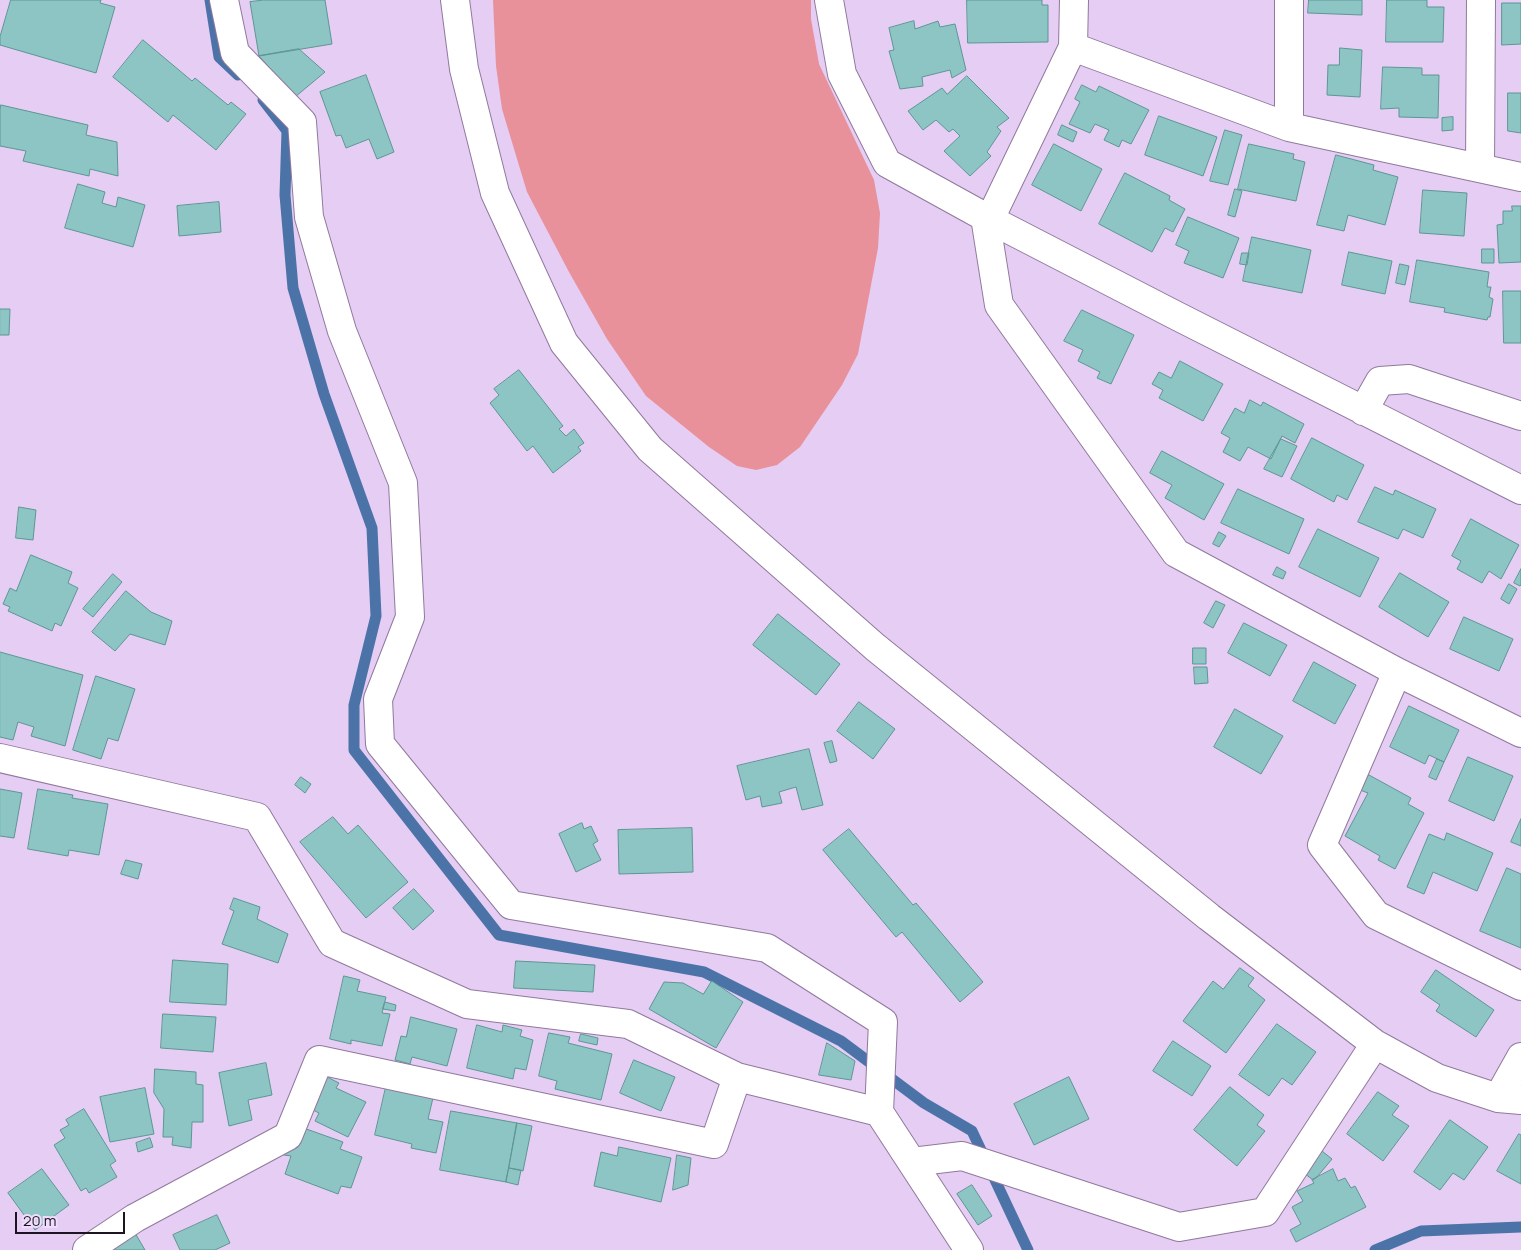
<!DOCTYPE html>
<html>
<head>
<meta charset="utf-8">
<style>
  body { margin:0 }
  #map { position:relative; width:1521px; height:1250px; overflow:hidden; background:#e5cdf4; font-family:Manrope,sans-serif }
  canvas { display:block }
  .scale { position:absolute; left:15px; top:1212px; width:110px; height:22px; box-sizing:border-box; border:2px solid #1d1422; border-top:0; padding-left:6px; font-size:15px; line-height:18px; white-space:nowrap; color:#1d1422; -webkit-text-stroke:4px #f0dcfc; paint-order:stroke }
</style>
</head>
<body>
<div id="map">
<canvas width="1521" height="1250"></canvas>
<div class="scale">20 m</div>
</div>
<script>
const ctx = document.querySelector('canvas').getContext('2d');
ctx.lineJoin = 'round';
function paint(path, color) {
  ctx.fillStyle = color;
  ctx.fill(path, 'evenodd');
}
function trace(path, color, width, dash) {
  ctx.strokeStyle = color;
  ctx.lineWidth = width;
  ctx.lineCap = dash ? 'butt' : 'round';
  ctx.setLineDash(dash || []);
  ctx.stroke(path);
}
const green = new Path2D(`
  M493 0H811V19L819 64 874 180 880 213 878 248 858 354 842 385 800 447 777 465 756 470 737 466 709 447 646 396 607 339 569 272 527 192 502 109 496 66Z`);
const stream = new Path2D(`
  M210 0 219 57 238 75
  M263 100 287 131 285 195 293 288 324 394 372 528 376 616 354 705V750L499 935 704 972 841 1041 924 1103 972 1131 1028 1250
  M1375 1250 1421 1231 1521 1227`);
const building = new Path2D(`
  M11 0H101L100 3 115 7 96 73 0 45V37Z
  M264 0H325L332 44 259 56 250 2Z
  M967 0H1042V5H1048V42L968 43Z
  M1309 0H1362V15L1308 13Z
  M1387 0H1427V7H1444L1443 42H1386Z
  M1502 3H1521V44L1502 45Z
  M914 21 915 29 938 21 940 27 955 24 966 70 952 78 950 70 922 77 923 86 900 89 889 51 894 50 889 28Z
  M143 40 192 81 195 78 228 105 231 102 246 114 216 150 173 115 168 122 113 77Z
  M1340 48 1362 50 1360 97 1327 95 1328 65H1339Z
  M299 49 325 72 295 97 259 56Z
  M1383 67 1422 68V75H1439L1438 118 1399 117V108L1381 109Z
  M366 75 394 152 377 159 369 139 346 148 341 135 336 136 320 92Z
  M967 76 1009 118 997 127 1001 131 987 152 991 156 970 176 944 151 960 136 953 129 949 132 936 120 923 130 908 111 942 88 947 94Z
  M1082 85 1096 92 1099 86 1149 110 1131 144 1122 140 1119 147 1104 140 1109 130 1095 124 1090 133 1069 124 1080 102 1075 99Z
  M1508 93H1521V133L1508 131Z
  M1 105 88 125 86 135 117 142 118 176 90 169 89 176 23 161 26 151 0 146V111Z
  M1159 116 1217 137 1203 176 1145 155Z
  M1453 117V130L1442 131V118Z
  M1062 125 1077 132 1073 142 1058 135Z
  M1225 130 1242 135 1228 185 1210 181Z
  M1054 144 1102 169 1081 211 1032 185Z
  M1249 144 1294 154 1293 159 1305 162 1296 201 1238 189Z
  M1336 155 1374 165 1373 170 1398 177 1385 225 1348 215 1344 231 1317 225Z
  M1125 173 1170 196 1169 200 1185 209 1173 232 1165 228 1152 252 1099 224Z
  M78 184 105 192 102 203 116 207 118 197 145 205 133 247 65 228Z
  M1235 189 1242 191 1235 217 1228 215Z
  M1423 190 1467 193 1464 236 1420 233Z
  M219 202 221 232 179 236 177 206Z
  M1512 206H1521V262L1499 263 1497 225 1503 224V211H1512Z
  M1188 217 1239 238 1223 278 1184 263 1189 251 1176 245Z
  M1252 237 1311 250 1302 293 1243 281Z
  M1482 249H1494V263H1482Z
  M1349 252 1392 261 1385 294 1342 285Z
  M1242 253H1249L1247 265 1240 264Z
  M1417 260 1489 272 1487 287H1491L1489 297 1493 299 1490 317H1488L1487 320 1444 312 1445 308 1410 302Z
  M1400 264 1409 266 1405 285 1396 283Z
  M1503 291H1521V343H1504Z
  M0 309H10L9 335H0Z
  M1082 310 1134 335 1111 384 1097 378 1100 372 1078 361 1083 350 1064 341Z
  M1180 361 1223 384 1203 421 1159 398 1163 390 1152 384 1159 372 1171 378Z
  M519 370 563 426 559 429 566 436 574 429 584 443 578 447 581 451 553 473 533 446 527 451 490 403 499 395 494 389Z
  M1250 400 1261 406 1263 402 1304 424 1295 443 1282 436 1271 459 1248 447 1240 461 1223 452 1230 438 1221 433 1235 408 1244 413Z
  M1312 438 1364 465 1347 500 1337 495 1334 502 1291 479Z
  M1281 439 1297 446 1282 477 1264 469Z
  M1162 451 1224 484 1204 520 1165 498 1172 485 1150 473Z
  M1375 487 1393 495 1395 490 1436 509 1423 538 1403 529 1398 539 1358 522Z
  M1238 489 1304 519 1289 554 1221 523Z
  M19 507 36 510 33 540 16 538Z
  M1471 519 1519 545 1501 579 1489 571 1482 583 1457 569 1461 561 1452 556Z
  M1318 529 1379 558 1360 597 1299 567Z
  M1219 532 1226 536 1219 547 1213 544Z
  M31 555 72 572 68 583 78 588 61 626 55 623 52 631 8 611 10 607 3 604 10 588 16 591Z
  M1277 567 1286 572 1283 579 1273 575Z
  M1521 569V585L1520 586 1514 583Z
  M1400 573 1449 602 1428 637 1379 607Z
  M113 574 122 582 93 617 83 609Z
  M1509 584 1517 589 1509 604 1501 599Z
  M126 591 151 612 172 621 165 645 130 634 115 651 92 632Z
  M1216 601 1225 605 1213 628 1204 623Z
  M778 614 840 664 816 695 753 645Z
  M1464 617 1513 639 1499 671 1450 649Z
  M1244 623 1287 645 1270 676 1228 653Z
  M1193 648H1206V664H1193Z
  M0 652 83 675 65 746 31 736 34 727 18 722 13 740 0 737Z
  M1314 662 1356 685 1335 724 1293 701Z
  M1194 667H1207L1208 683 1195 684Z
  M96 676 135 689 118 741 108 738 101 759 73 750Z
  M859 702 895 729 873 759 837 731Z
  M1409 706 1459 730 1444 762 1429 755 1425 764 1390 747Z
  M1235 709 1283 736 1261 774 1214 747Z
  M832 741 837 761 830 763 824 743Z
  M809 749 823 805 802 810 796 787 779 792 782 803 762 807 760 796 746 800 737 766Z
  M1468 757 1513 776 1494 821 1449 801Z
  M1437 759 1444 762 1436 780 1429 777Z
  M1369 775 1411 798 1408 804 1424 813 1395 869 1378 860 1380 856 1345 836 1368 793 1360 790Z
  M301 777 311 784 305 793 295 785Z
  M0 789 22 793 14 838 0 836Z
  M38 789 73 795 72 798 108 804 99 855 69 850 68 856 28 849Z
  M333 817 348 834 358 825 408 882 366 918 300 842Z
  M1521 819V846L1511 842Z
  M582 823 584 829 591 826 598 841 593 844 601 860 576 872 559 834Z
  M692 828 693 872 619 874 618 830Z
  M849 829 913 905 916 903 983 982 960 1002 902 932 896 937 823 850Z
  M1447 833 1493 853 1477 891 1433 872 1424 894 1407 887 1429 834 1444 840Z
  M126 860 142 864 138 879 121 874Z
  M1507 868 1521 874V948L1480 931Z
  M414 889 434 911 413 930 393 908Z
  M234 898 260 907 257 919 288 934 278 963 222 944 234 911 230 909Z
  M173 960 228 964 226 1005 170 1002Z
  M516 961 595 965 593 992 514 988Z
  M1240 968 1254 978 1248 986 1265 1000 1226 1053 1183 1021 1213 981 1223 989Z
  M1436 970 1494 1010 1476 1037 1436 1011 1440 1005 1421 992Z
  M344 976 360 980 357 991 386 997 382 1013 390 1014 382 1046 351 1040V1044L330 1039Z
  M712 981 743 1002 716 1048 649 1009 664 982 683 983 703 994Z
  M385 1002 396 1005 395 1011 383 1009Z
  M163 1014 216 1017 213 1052 161 1048Z
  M411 1017 457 1029 447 1066 412 1057 410 1064 395 1060 401 1036 406 1037Z
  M1277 1024 1316 1052 1292 1085 1282 1078 1269 1096 1239 1075Z
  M477 1025 502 1032 503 1025 522 1030 520 1036 533 1040 526 1070 515 1068 513 1079 467 1068Z
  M549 1033 570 1037 568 1043 612 1054 601 1100 555 1089 557 1081 539 1076Z
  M581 1034 598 1038 597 1045 579 1041Z
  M1173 1041 1211 1066 1192 1096 1153 1071Z
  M827 1043 855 1061 851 1080 819 1075Z
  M634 1060 675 1077 661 1111 620 1093Z
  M266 1063 272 1095 248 1100 252 1120 229 1126 219 1073Z
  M155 1069 196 1072V1084L203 1085V1122H192L191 1148 172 1145 173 1137H163L164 1109 154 1093Z
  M325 1076 339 1083 336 1088 366 1102 348 1137 315 1121 319 1113 309 1108Z
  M1069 1077 1089 1119 1034 1145 1014 1104Z
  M386 1087 433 1098 428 1119 443 1122 436 1153 411 1148 412 1144 375 1135Z
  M1230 1087 1264 1115 1257 1125 1265 1131 1237 1166 1194 1130Z
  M145 1088 154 1134 110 1142 100 1097Z
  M1378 1092 1399 1106 1392 1115 1409 1126 1383 1161 1347 1134Z
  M84 1109 116 1161 110 1165 117 1177 89 1193 86 1188 81 1191 54 1145 65 1138 60 1130 69 1125 66 1120Z
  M451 1111 517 1123 506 1182 440 1170Z
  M1450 1120 1488 1147 1464 1180 1453 1173 1440 1190 1414 1172Z
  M517 1123 532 1126 523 1171 509 1168Z
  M295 1125 343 1142 340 1149 362 1157 351 1188 341 1186 338 1194 285 1174 291 1156 284 1155Z
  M1519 1134 1521 1135V1184L1497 1171Z
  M150 1138 153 1147 138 1152 136 1143Z
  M619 1147 671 1158 661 1202 594 1186 601 1152 617 1156Z
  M1317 1147 1332 1159 1317 1177 1313 1180 1300 1170Z
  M677 1155 691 1158 688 1185 673 1190Z
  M509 1168 521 1170 518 1185 506 1182Z
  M42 1169 69 1205 35 1230 8 1193Z
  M1333 1169 1338 1181 1345 1178 1351 1188 1355 1186 1366 1207 1296 1242 1290 1230 1301 1224 1292 1207 1303 1201 1297 1191 1314 1183 1312 1180Z
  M972 1185 992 1216 978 1225 957 1194Z
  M217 1215 230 1243 215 1250H180L173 1235Z
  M135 1233 145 1250H106Z`);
const minor = new Path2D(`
  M224 0 235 53 302 122 309 217 342 331 403 483 410 617 378 699 380 744 511 905 767 948 883 1022 879 1112
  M455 0 464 69 495 193 564 343 650 449 875 647 1209 917 1375 1044 1437 1078 1498 1098 1521 1100
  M829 0 842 74 887 163 985 217 1177 316 1521 490
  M1289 0V127
  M1073 47 1074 0
  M1480 168 1481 0
  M985 217 999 305 1176 553 1397 672 1521 733
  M990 219 1073 47 1289 127 1521 177
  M1363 411 1380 381 1409 379 1521 416
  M1397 672 1322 845 1376 915 1521 986
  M0 758 257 817 332 943 467 1004 628 1024 737 1077 879 1112 969 1250
  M1498 1098 1521 1057
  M912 1162 962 1156 1179 1227 1265 1212 1375 1044
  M87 1250 135 1218 288 1136 319 1060 714 1144 737 1077`);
paint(green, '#e8919b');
trace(stream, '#4c73a7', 11);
paint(building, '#8cc5c3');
trace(building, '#5d9694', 1);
trace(minor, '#90799d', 30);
trace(minor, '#fff', 28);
</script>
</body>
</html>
